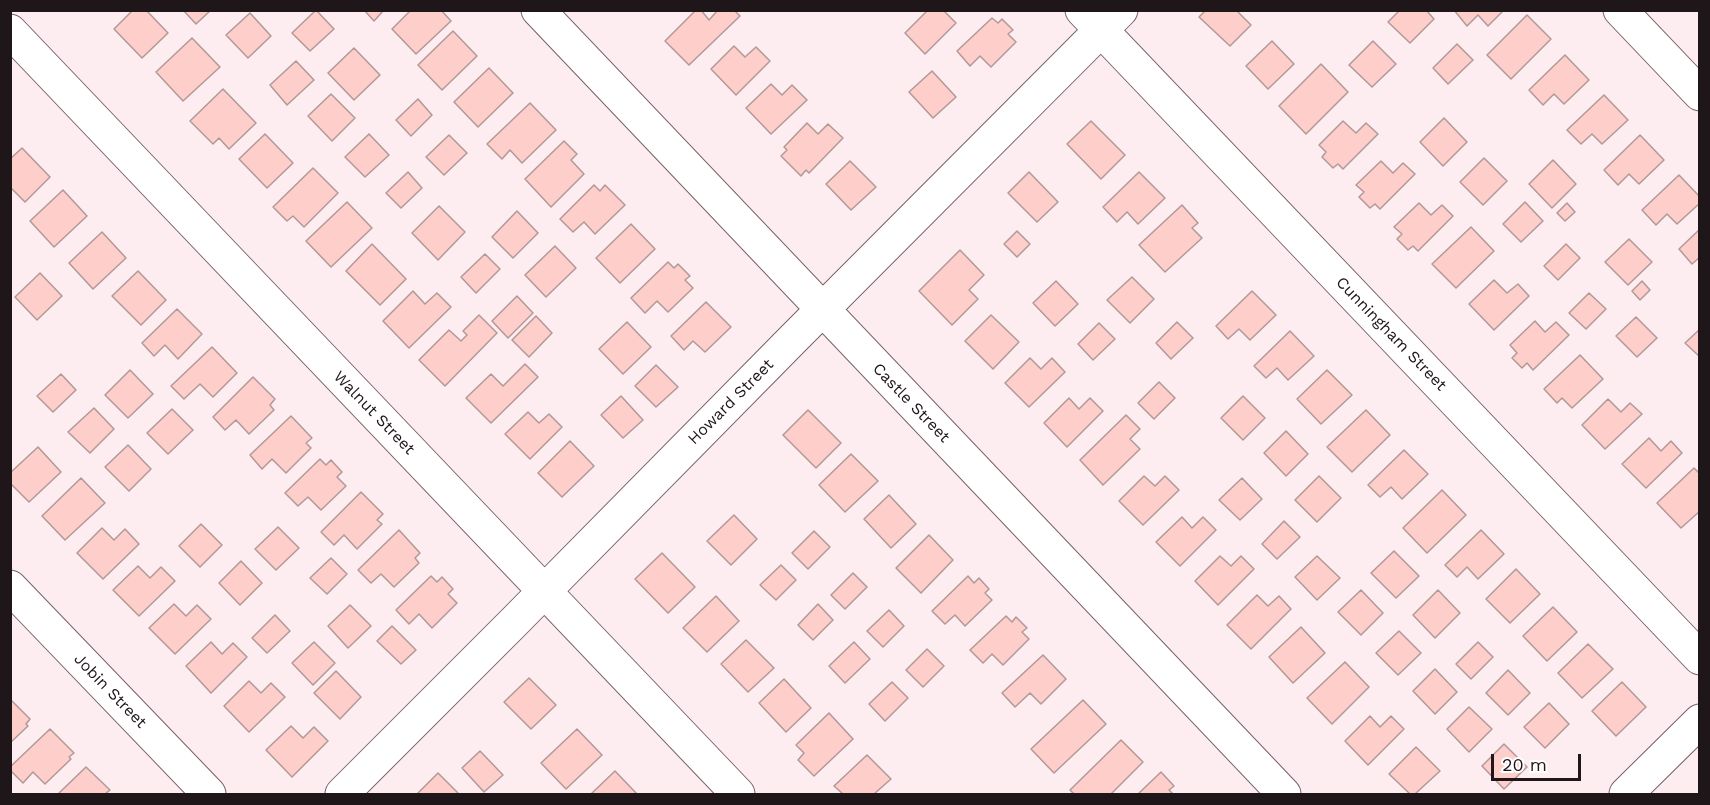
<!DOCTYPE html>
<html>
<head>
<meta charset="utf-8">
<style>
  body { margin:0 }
  #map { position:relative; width:1710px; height:805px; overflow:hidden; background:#fdedf1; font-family:"Work Sans",sans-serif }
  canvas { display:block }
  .frame { position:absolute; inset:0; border:12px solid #1f1619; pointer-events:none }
  .scale { position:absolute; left:1491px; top:754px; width:90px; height:27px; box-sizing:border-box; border:3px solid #1f1619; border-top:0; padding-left:8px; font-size:18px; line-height:21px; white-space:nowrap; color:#1f1619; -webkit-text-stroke:4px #fff; paint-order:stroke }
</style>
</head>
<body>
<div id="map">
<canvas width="1710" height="805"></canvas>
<div class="frame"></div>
<div class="scale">20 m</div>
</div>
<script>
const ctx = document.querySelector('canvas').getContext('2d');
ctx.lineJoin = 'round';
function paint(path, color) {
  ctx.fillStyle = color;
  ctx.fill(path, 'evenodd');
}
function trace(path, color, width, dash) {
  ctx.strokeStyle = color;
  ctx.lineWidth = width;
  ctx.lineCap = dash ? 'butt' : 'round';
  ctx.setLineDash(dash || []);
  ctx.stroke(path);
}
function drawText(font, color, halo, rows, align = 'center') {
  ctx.font = font + ' "Work Sans",sans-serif';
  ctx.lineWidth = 4.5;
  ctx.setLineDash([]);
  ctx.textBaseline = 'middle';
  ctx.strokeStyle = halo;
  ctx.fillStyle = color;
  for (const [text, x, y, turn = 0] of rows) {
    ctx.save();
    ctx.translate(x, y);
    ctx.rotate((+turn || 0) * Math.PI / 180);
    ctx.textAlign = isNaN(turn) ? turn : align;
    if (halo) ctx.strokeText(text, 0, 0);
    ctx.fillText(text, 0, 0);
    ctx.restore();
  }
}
const building = new Path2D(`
  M133 10H146L168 33 142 58 114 29Z
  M183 10H211L196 24Z
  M316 10 334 29 310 51 292 33Z
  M364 10H384L374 21Z
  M411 10H441L451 21 416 54 392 29Z
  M696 10H701L709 20 718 10H734L740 16 689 65 665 41Z
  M928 10H943L956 23 925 54 905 33Z
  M1206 10H1236L1251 25 1230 46 1199 17Z
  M1400 10H1426L1434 19 1410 43 1388 22Z
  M1454 10H1504L1488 26 1478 15 1467 26Z
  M250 13 271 36 248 58 226 35Z
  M1527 15 1551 39 1511 79 1487 55Z
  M992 18 998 23 1002 19 1013 30 1008 34 1016 42 991 67 980 56 970 66 957 51Z
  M453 31 477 56 442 90 418 65Z
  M192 38 220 67 183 101 156 72Z
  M1272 41 1294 64 1268 89 1246 66Z
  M1373 41 1396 64 1372 87 1349 65Z
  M1457 44 1473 60 1448 84 1433 68Z
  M734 46 745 57 756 47 770 61 736 95 711 69Z
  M354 48 380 75 354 100 328 73Z
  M1565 55 1589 80 1564 104 1554 94 1543 105 1529 90Z
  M296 61 314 80 287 105 270 85Z
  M1321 64 1348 92 1306 134 1279 106Z
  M489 68 513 93 478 127 454 102Z
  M932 71 956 97 933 118 909 92Z
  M771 84 782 95 792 85 807 100 771 134 746 108Z
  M223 89 256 123 229 149 219 138 213 144 190 121Z
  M331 94 355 118 332 141 308 116Z
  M1604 95 1628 120 1602 144 1592 134 1581 144 1567 130Z
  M418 99 432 115 411 136 396 120Z
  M530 103 556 130 522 163 510 150 502 159 487 144Z
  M1444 118 1467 142 1443 166 1420 142Z
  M1091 121 1125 155 1101 179 1067 144Z
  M1343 121 1356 133 1366 123 1378 134 1343 169 1338 164 1333 168 1322 157 1326 152 1319 145Z
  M807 123 818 134 828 124 843 138 809 173 806 170 801 176 781 156 787 150 784 147Z
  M265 134 293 163 267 188 239 159Z
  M369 134 389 155 365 177 345 157Z
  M449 135 467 153 444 175 426 157Z
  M1640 135 1664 160 1639 184 1629 174 1618 185 1604 170Z
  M564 141 577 154 571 160 584 174 551 207 525 179Z
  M22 148 50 177 25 202 10 187V159Z
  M1484 158 1507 181 1483 205 1460 182Z
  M1553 160 1576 184 1552 208 1529 184Z
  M850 161 876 187 851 210 826 184Z
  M1381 161 1393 173 1403 163 1415 174 1380 209 1375 204 1370 208 1359 197 1364 192 1356 185Z
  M313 168 338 193 304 227 293 216 287 221 273 207Z
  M408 172 422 188 401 208 386 193Z
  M1029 172 1058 202 1037 222 1008 193Z
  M1139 172 1165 198 1138 224 1127 212 1117 222 1103 207Z
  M1679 175 1700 197V203L1677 224 1667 214 1656 225 1642 210Z
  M594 185 600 191 605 185 625 205 595 234 584 222 573 232 560 219Z
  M63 190 87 216 54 247 30 221Z
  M347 202 372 228 331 267 306 241Z
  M1525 202 1543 221 1521 242 1503 224Z
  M1419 203 1431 215 1442 205 1453 216 1418 251 1413 246 1408 250 1397 239 1402 234 1394 227Z
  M1567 203 1575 212 1565 221 1557 213Z
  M1182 205 1198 223 1192 228 1202 238 1165 272 1139 245Z
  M439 206 465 232 438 260 412 233Z
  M517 211 538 233 513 258 492 237Z
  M631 224 655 249 620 283 596 258Z
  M1471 227 1494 251 1456 288 1432 264Z
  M1700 229V257L1692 264 1679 249Z
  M1017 231 1030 244 1017 257 1004 244Z
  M102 232 126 258 93 289 69 263Z
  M1629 239 1652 262 1628 285 1605 262Z
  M372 244 406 279 380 305 346 271Z
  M1566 244 1580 258 1558 280 1544 266Z
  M555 246 576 268 546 297 525 275Z
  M960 250 984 275 969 290 978 299 952 325 919 291Z
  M485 254 500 269 476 293 461 277Z
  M668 262 674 268 678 264 690 276 685 280 693 288 668 312 657 301 645 313 631 298Z
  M138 271 166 300 141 325 112 296Z
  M40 273 62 296 37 320 15 297Z
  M1132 277 1154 299 1130 323 1107 300Z
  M1494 280 1507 293 1518 284 1529 296 1494 330 1469 304Z
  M1056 281 1078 304 1055 326 1033 303Z
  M1642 281 1650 290 1640 300 1632 291Z
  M413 291 425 304 437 293 451 307 409 348 383 321Z
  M1252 291 1276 315 1250 340 1239 329 1228 339 1216 326Z
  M1589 293 1606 309 1586 329 1569 313Z
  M517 296 533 313 508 338 492 321Z
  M706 302 731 327 705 352 693 341 684 350 671 336Z
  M177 309 202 334 178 359 165 345 154 356 142 343Z
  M479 315 497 333 445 386 419 360 449 330 461 341 467 335 463 331Z
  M991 315 1019 342 993 369 965 341Z
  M536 316 552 333 529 357 512 340Z
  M1636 317 1657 338 1637 357 1616 336Z
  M1535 321 1545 332 1556 322 1569 335 1533 370 1527 363 1522 368 1512 358 1517 353 1510 345Z
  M627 322 651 347 623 374 599 349Z
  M1177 322 1193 338 1171 359 1156 343Z
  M1099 323 1115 339 1093 360 1078 344Z
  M1700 329V357L1685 343Z
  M1290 331 1314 356 1288 380 1277 368 1266 378 1254 366Z
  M212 347 237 373 213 397 200 384 184 399 171 386Z
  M1580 355 1603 379 1572 408 1562 398 1557 403 1544 389Z
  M1030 358 1041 369 1052 358 1065 372 1029 407 1005 383Z
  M525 364 538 377 491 423 466 398 491 374 503 386Z
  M656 365 678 387 656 407 635 386Z
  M130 370 153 394 128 418 105 395Z
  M1327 370 1352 395 1321 424 1297 399Z
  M61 374 76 390 53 412 37 396Z
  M253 377 275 399 270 405 274 410 249 434 236 420 225 430 213 417Z
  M1159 382 1175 398 1154 419 1138 403Z
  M621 396 643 420 623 438 601 415Z
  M1243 396 1265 418 1243 440 1221 418Z
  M1069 398 1079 409 1090 398 1103 411 1067 447 1044 423Z
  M1608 399 1621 412 1630 403 1642 414 1605 449 1582 425Z
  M94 408 114 429 90 453 68 432Z
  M172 409 193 430 168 454 147 433Z
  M808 410 841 443 816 468 783 435Z
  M1366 410 1390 435 1352 472 1327 447Z
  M528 412 539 423 549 414 562 427 530 459 505 434Z
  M1126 415 1140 429 1130 439 1140 449 1103 485 1080 460Z
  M291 416 312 438 306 443 311 448 286 473 272 459 262 469 250 455Z
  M1286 431 1308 454 1286 476 1264 453Z
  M1649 438 1661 451 1671 441 1682 453 1646 488 1622 464Z
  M570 441 594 466 562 497 538 473Z
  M128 445 151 469 129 491 105 467Z
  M38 447 61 472 29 502 10 483V473Z
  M1404 450 1428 474 1402 499 1391 487 1380 497 1368 485Z
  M851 454 878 481 845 512 819 485Z
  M320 459 326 465 331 460 342 472 337 477 346 486 321 510 308 497 298 506 285 493Z
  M1694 468 1700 474V511L1681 528 1657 503Z
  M1144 476 1155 486 1165 476 1179 490 1143 525 1119 501Z
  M1319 476 1341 498 1317 522 1295 500Z
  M81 478 105 503 65 540 42 516Z
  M1242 478 1262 499 1240 520 1219 500Z
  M1442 490 1466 515 1427 553 1403 528Z
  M361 492 383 514 377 520 382 524 357 549 344 535 334 545 321 532Z
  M889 495 916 524 891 548 864 519Z
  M734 515 757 539 731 565 707 541Z
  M1182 517 1192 528 1203 517 1216 530 1180 566 1156 542Z
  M1284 521 1300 537 1277 559 1262 544Z
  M201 524 222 545 200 567 179 546Z
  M278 527 299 548 276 570 255 549Z
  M102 528 114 540 125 529 139 544 103 579 77 553Z
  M399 530 420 553 415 558 419 563 394 587 381 574 371 583 358 570Z
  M1481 530 1504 554 1478 579 1467 567 1457 577 1445 565Z
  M814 531 830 547 808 569 792 553Z
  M929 535 953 560 921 593 896 568Z
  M1394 551 1419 576 1396 598 1371 573Z
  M662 553 695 587 668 613 635 579Z
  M1220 556 1231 566 1241 556 1254 569 1218 605 1195 581Z
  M1317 556 1340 578 1317 600 1295 577Z
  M331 558 347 574 327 594 310 578Z
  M241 561 262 583 240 605 219 583Z
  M781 565 796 580 776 600 760 585Z
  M138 566 150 578 161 567 175 581 139 616 113 590Z
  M1516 569 1540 594 1510 623 1486 599Z
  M853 573 867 587 845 609 831 595Z
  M431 576 437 582 442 577 453 589 448 594 457 603 432 628 419 614 409 624 396 610Z
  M968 576 974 583 979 578 989 589 985 593 992 600 965 626 955 615 945 624 932 611Z
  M1361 590 1383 613 1361 635 1338 612Z
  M1438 590 1460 613 1435 638 1413 615Z
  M1257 595 1268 606 1279 596 1291 609 1251 649 1227 625Z
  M716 596 739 621 707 652 683 628Z
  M174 604 186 616 197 605 211 619 175 654 149 628Z
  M818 604 833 620 813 640 798 625Z
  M350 605 371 626 348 648 328 626Z
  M1553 607 1577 632 1547 661 1523 636Z
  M889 610 904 626 883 647 867 631Z
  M275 615 290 631 267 653 252 638Z
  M1006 616 1012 622 1016 617 1027 628 1022 632 1029 639 1003 665 992 654 983 663 970 650Z
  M392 626 416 650 401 664 377 641Z
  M1301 627 1325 653 1293 683 1269 657Z
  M1399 631 1421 653 1398 675 1376 653Z
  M746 640 774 668 748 692 721 664Z
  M211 642 222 654 233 643 247 657 211 693 186 666Z
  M314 642 335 663 313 685 292 663Z
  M854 642 870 659 845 683 829 666Z
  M1478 642 1493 657 1471 679 1456 664Z
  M1588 644 1613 669 1582 698 1558 673Z
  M927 649 944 666 923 687 906 670Z
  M1043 655 1066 679 1041 704 1030 693 1015 707 1002 693Z
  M1345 662 1369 687 1332 724 1307 698Z
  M1435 669 1457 692 1435 714 1413 691Z
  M1508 670 1530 693 1508 715 1486 693Z
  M336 671 361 697 340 719 314 693Z
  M529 678 556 705 531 729 504 702Z
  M784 679 811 708 786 732 759 703Z
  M249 681 261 693 271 683 285 697 249 732 224 706Z
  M892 682 908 698 885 721 869 704Z
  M1622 682 1646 707 1616 736 1592 711Z
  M10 699 30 719 26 724 28 726 10 743Z
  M1083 700 1106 724 1054 773 1031 749Z
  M1549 703 1569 724 1545 748 1524 727Z
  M1469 707 1492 729 1469 752 1447 729Z
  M829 713 853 739 814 776 798 760 804 753 796 745Z
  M1370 716 1380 727 1391 716 1404 729 1368 765 1345 741Z
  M291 726 303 738 314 727 328 741 292 777 266 750Z
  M50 729 74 753 69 757 71 759 45 784 33 772 23 783 10 770V767Z
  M577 729 602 755 566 789 541 763Z
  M1121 740 1143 762 1111 794H1074L1070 790Z
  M1504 744 1527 767 1504 789 1482 766Z
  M1416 747 1440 771 1415 794H1410L1389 774Z
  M480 751 503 775 484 792 462 768Z
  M867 755 891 779 874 794H843L834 786Z
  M86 767 110 790 105 794H58Z
  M615 771 637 794H591Z
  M1161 772 1174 786 1169 790 1173 794H1138Z
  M438 773 459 794H417Z`);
const street = new Path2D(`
  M538 10 1284 794
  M1082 10 1700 658
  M1620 10 1700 94
  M10 31 738 794
  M10 587 209 794
  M342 794 515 621 794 338 1121 10
  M1626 794 1700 721`);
const streetNames = [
  ["Cunningham Street",1391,334,46],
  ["Howard Street",731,402,-45],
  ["Castle Street",911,403,46],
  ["Walnut Street",374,413,46],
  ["Jobin Street",110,691,46]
];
paint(building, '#fececa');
trace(building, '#b29896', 1.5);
trace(street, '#776167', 35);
trace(street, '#fff', 33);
drawText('16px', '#1f1619', '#fff', streetNames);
</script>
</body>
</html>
